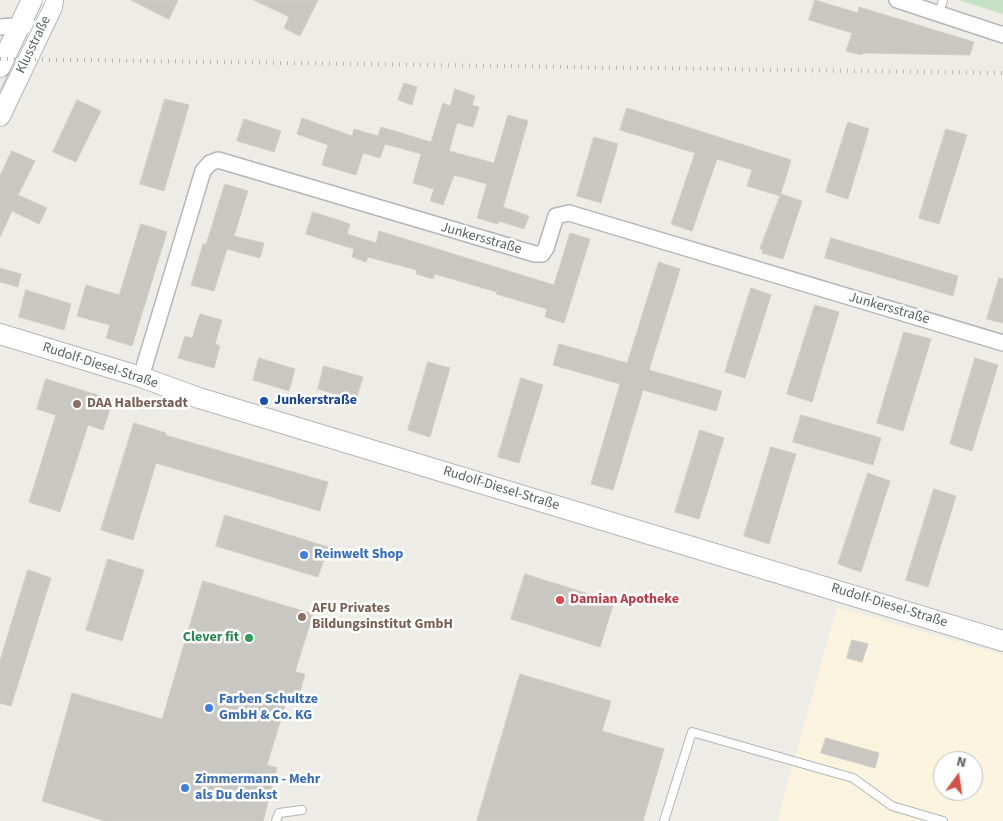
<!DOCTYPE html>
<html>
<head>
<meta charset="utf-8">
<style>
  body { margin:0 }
  #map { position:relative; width:1003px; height:821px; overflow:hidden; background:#eeece6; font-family:"Source Sans 3",sans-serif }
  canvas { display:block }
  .north { position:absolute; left:933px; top:751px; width:50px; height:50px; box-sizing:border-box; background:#fff; border:1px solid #bebfc1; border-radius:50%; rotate:14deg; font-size:14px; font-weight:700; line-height:20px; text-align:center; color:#5d6064 }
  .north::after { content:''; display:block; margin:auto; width:18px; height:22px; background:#d44f45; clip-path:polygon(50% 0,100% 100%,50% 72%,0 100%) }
</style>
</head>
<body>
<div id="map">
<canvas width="1003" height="821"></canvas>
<div class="north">N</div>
</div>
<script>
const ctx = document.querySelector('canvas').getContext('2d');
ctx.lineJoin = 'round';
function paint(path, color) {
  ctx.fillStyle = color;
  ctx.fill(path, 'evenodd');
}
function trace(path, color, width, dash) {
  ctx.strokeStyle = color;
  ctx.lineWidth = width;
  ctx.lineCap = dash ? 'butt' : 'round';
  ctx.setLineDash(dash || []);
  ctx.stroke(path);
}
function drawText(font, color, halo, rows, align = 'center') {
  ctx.font = font + ' "Source Sans 3",sans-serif';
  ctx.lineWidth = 5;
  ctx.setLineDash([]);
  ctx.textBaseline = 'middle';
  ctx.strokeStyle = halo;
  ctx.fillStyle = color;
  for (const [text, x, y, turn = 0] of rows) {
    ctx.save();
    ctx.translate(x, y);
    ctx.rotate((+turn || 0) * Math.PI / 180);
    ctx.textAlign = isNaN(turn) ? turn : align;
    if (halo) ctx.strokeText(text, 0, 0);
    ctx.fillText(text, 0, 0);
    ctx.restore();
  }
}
const commercial = new Path2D(`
  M837 607 1003 655V821H777ZM943 761H973V791H943Z`);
const green = new Path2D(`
  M958 0H1003V14Z`);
const building = new Path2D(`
  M131 0H178L169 19Z
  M254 0H318L300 36 284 28 289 17Z
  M815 0 858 13 859 7 974 42 970 55 863 53 862 55 846 51 852 33 809 20Z
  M404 83 417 87 412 105 398 100Z
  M455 89 475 96 472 105 479 107 473 127 457 123 449 151 494 163 508 115 528 121 503 207 529 216 524 229 499 221 498 224 477 218 487 184 454 175 443 205 430 201 434 189 413 183 421 154 385 144 380 158 363 153 356 175 322 165 328 145 297 134 302 118 352 136 354 129 378 136 381 127 431 142 443 103 450 106Z
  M165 99 189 105 164 191 140 184Z
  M77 100 101 111 76 162 53 152Z
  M627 108 791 160 780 196 747 186 752 170 717 159 692 231 671 224 695 153 620 130Z
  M244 119 281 131 274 152 237 141Z
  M848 122 869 129 848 199 826 192Z
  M946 129 967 135 939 224 919 218Z
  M594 137 618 144 601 203 577 196Z
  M12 151 35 161 18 195 47 208 39 224 12 211 0 237V176Z
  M225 184 248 191 234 236 264 243 260 258 227 249 214 291 191 285 203 244H206Z
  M781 194 802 201 783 259 762 253 763 250 760 249Z
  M313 212 350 224 347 234 376 243 379 231 554 285 570 233 590 239 564 323 545 317 547 309 496 294 497 292 435 274 433 279 416 274 417 270 368 257 366 262 352 257 354 249 306 234Z
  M141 224 167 232 132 346 106 338 110 325 77 316 86 285 119 295Z
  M831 238 958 276 953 296 825 258Z
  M659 262 680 269 649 370 722 391 716 411 643 390 613 490 591 484 620 384 553 365 559 344 627 363Z
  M0 268 21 274 18 287 0 282Z
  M999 278 1003 279V323L987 319Z
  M751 288 771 295 745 378 725 372Z
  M26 290 71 304 64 330 19 317Z
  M815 305 839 312 812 402 787 394Z
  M200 314 222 320 215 344 220 346 214 368 178 358 185 336 192 338Z
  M904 332 931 339 903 431 877 423Z
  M259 358 295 369 289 391 253 380Z
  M975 358 998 365 972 451 950 444Z
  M428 362 450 368 430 437 408 430Z
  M324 366 363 377 356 400 318 389Z
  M521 378 543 385 519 463 498 457Z
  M46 379 113 400 103 430 88 425 60 512 29 502 56 415 37 409Z
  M801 415 881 438 873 465 793 442Z
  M134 423 166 433 165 435 328 482 320 511 156 463 133 540 101 530Z
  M700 430 724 438 699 519 675 512Z
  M771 447 796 454 769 544 744 536Z
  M868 473 890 481 861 572 838 564Z
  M934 489 956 496 928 587 906 580Z
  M225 515 328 547 318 577 216 546Z
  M108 559 144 570 122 641 86 630Z
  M28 570 51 578 11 706 0 703V661Z
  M525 574 614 602 600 647 511 619Z
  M203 581 313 614 295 672 305 674 299 695 289 692 267 765 277 768 263 821H105L42 801 72 693 162 719Z
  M852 640 868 644 862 662 847 658Z
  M520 674 611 701 602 731 664 749 643 821H477Z
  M826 738 879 753 875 768 821 753Z`);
const service = new Path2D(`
  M939 13 943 0
  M276 821 279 813 302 810
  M664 821 692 732 853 778 892 806 943 821`);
const minor = new Path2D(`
  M897 0 1003 35
  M0 27 28 25
  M141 377 203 171 210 163 218 160 535 254H542L546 248 556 216 569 213 1003 343`);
const tertiary = new Path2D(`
  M0 67 32 0
  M0 116 52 7 53 0
  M0 334 141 377 199 398 1003 641`);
const tram = new Path2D(`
  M0 94 46 0`);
const rail = new Path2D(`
  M0 59 1003 73`);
const markers = [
  [264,401,5,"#1a4fb4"],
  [77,404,5,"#8d6e63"],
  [304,555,5,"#3f7fe0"],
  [560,600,5,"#e0444e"],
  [302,617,5,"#8d6e63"],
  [249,638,5,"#2e9e5b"],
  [209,708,5,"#3f7fe0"],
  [185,788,5,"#3f7fe0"]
];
const streetNames = [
  ["Klusstraße",34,45,-64],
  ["Junkersstraße",481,239,16],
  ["Junkersstraße",889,309,16],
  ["Rudolf-Diesel-Straße",100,366,18],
  ["Rudolf-Diesel-Straße",501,489,17],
  ["Rudolf-Diesel-Straße",889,606,17]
];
const transitNames = [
  ["Junkerstraße",274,401]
];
const educationNames = [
  ["DAA Halberstadt",87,404],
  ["AFU Privates",312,609],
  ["Bildungsinstitut GmbH",312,625]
];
const shopNames = [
  ["Reinwelt Shop",314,555],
  ["Farben Schultze",219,700],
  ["GmbH & Co. KG",219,716],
  ["Zimmermann - Mehr",195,780],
  ["als Du denkst",195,796]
];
const healthNames = [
  ["Damian Apotheke",570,600]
];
const leisureNames = [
  ["Clever fit",239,638]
];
paint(commercial, '#faf3de');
paint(green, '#c5e2c5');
paint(building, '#c9c7c2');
trace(building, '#d2cdc5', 1);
trace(service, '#b3b5b9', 10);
trace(minor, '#b3b5b9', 18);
trace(tertiary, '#b3b5b9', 22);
trace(service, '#fff', 8);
trace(minor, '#fff', 15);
trace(tertiary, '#fff', 20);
trace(tram, '#b3b4b4', 1);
trace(rail, '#b3b4b4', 4, [1, 6]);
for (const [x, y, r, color] of markers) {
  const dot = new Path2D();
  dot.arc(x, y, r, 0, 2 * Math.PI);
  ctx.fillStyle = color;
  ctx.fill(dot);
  trace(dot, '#fff', 2);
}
drawText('14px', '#5d6064', '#fff', streetNames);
drawText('bold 14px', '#164399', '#fff', transitNames, 'left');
drawText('bold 14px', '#785e54', '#fff', educationNames, 'left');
drawText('bold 14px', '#366cbe', '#fff', shopNames, 'left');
drawText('bold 14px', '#be3a42', '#fff', healthNames, 'left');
drawText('bold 14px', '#27864d', '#fff', leisureNames, 'right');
</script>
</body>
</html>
